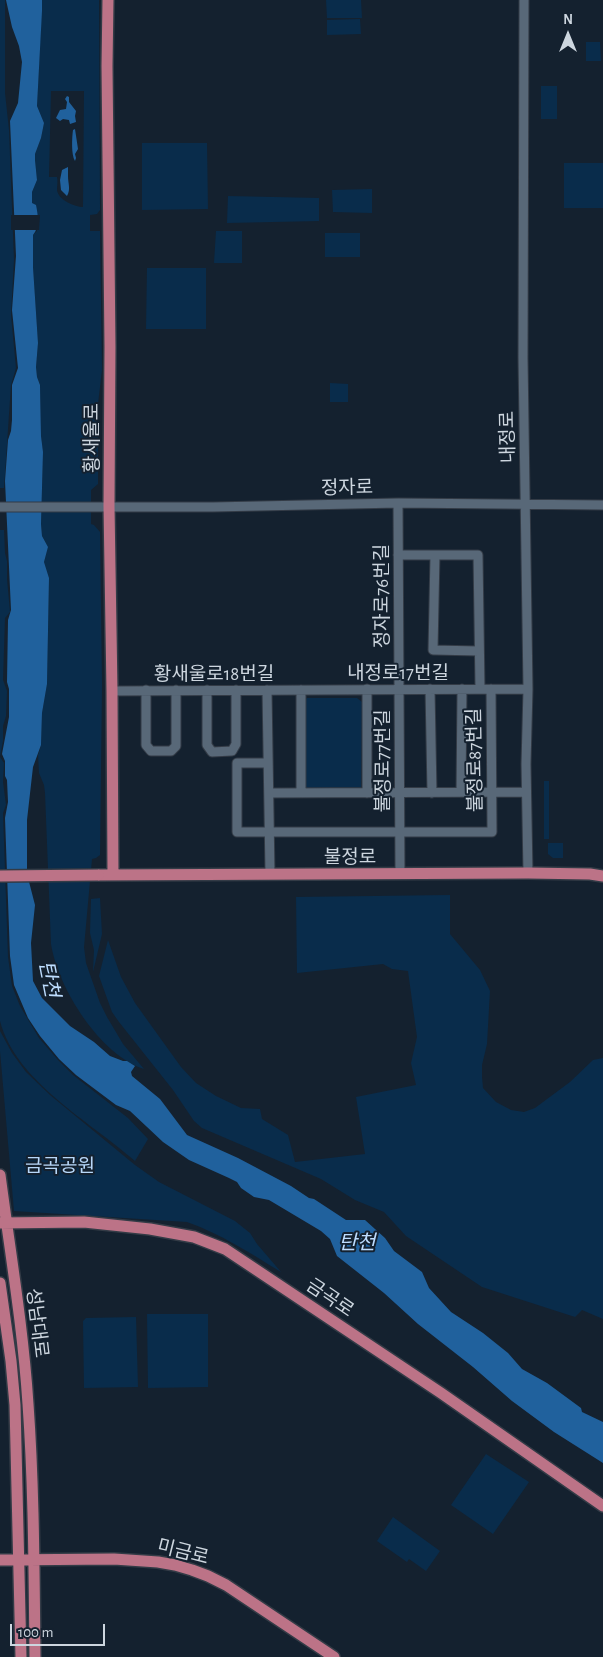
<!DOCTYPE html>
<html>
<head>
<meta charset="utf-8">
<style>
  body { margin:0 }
  #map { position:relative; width:603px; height:1657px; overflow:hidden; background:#14212f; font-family:"Alegreya Sans",sans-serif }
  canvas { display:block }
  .north { position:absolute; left:543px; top:10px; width:50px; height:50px; -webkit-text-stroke:4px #14212f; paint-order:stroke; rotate:0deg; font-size:14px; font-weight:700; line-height:20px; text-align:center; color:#cdd6df }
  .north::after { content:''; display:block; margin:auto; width:18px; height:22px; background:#cdd6df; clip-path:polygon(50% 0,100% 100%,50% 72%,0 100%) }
  .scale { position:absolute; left:10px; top:1624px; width:95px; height:22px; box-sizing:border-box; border:2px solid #cdd6df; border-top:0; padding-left:6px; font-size:15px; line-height:18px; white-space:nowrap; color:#cdd6df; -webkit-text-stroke:4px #14212f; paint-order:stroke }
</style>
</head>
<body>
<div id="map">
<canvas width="603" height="1657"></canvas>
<div class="north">N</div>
<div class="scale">100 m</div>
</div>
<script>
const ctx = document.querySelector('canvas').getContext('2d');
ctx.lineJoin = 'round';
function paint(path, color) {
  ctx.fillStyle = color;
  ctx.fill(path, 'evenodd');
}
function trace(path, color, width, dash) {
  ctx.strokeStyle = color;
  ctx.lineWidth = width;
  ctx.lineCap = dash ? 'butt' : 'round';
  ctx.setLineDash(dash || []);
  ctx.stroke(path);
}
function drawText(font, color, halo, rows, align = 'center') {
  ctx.font = font + ' "Alegreya Sans","Noto Sans KR",sans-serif';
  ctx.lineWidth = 4;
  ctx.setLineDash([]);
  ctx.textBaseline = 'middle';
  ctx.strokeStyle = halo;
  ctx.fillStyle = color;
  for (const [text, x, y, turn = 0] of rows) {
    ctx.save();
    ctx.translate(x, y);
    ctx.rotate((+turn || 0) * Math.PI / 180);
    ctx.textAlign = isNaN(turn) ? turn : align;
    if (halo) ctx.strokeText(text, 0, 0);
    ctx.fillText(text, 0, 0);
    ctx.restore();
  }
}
const green = new Path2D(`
  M0 0H5V93L9 130 14 260 11 315 16 368 11 385 4 488H0Z
  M42 0H99L100 210 97 214 90 215V231H100L102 370 98 404V484L91 490V524L94 525 100 532 102 684 100 855 96 858 92 859 84 947 86 963 100 1003 107 1017 123 1044 144 1069C100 1055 58 988 51 944L45 793 44 785 39 773 38 755 41 745 42 713 47 684 49 578 44 562 48 547 42 536 41 524 43 452 41 436 40 385 37 377 36 367 38 343 33 267V235L37 231 31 198 32 192 37 180 35 160V154L41 138 44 123 37 106ZM51 91H84L83 207C75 207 58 200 57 190 57 186 58 181 57 177H49Z
  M326 0H361L362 18H327Z
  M360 19 361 34 327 35V20Z
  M586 42H600L601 61H586Z
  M541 86H557V119H541Z
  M142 143H207L208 209 142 210Z
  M564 163H603V208H564Z
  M372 189V213L333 212 332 190Z
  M228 196 319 198V221L227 223Z
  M216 231H242V263H214Z
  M325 233H360V257H325Z
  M147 268H206V329H146Z
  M330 383 348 384V402H330Z
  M0 530H4L5 553 7 561V579L10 612 5 618 3 680 7 691 6 716 3 726V741L0 756Z
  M307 698H357L362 702 361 793 307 790 304 785V701Z
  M0 757 4 763 3 782 6 805 3 813 8 957 12 986 20 1006 39 1038 58 1060 73 1075 128 1118 148 1139 135 1161C91 1122 16 1082 0 1021Z
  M544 781H549V839H544Z
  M548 843H563V858H553L548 854Z
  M450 895V934L480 970 490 991 487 1044 482 1065V1077L483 1088 496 1102 511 1110 524 1112 535 1108 570 1082 593 1060 603 1058V1319L582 1310 575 1317 482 1287 406 1236 384 1212 355 1200 321 1179 202 1128 194 1121 173 1090 119 1022 112 1012 99 976 108 940 121 977 135 1003 181 1067 196 1083 216 1096 241 1108 260 1109 262 1119 288 1135 295 1162 365 1154 356 1097 416 1085 411 1063 417 1037 408 971 392 969 383 964 297 973 296 897Z
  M100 898 102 934 93 972 94 950 90 933 91 899Z
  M0 1031 12 1053 26 1072 50 1095 135 1165 159 1182 235 1221 250 1233 257 1244 281 1272C250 1253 221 1234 187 1222L14 1211 0 1051Z
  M147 1314H208V1387L148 1388Z
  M136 1317 138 1387 84 1388 83 1321 86 1318Z
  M486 1454 529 1482 493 1534 451 1505Z
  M393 1517 440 1551 426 1571 409 1559 407 1562 377 1541Z`);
const water = new Path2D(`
  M6 0H42V11L37 106 44 123 41 138 35 154V160L37 180 32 192V203L36 205C38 215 40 227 33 235V267L38 343 36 367 37 377 40 385 41 436 43 452 41 524 42 536 48 547 44 562 49 578 47 684 42 713 41 745 33 767 27 820V874L35 905 31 943 33 981 42 998 70 1026 94 1042 110 1056 123 1061H127L135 1066 131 1072 132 1076 160 1099 187 1135 238 1158 291 1186 309 1198 314 1199 346 1220H365L385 1238 394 1251 422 1272 429 1288 451 1312 483 1333 508 1353 522 1369 547 1383 581 1408 582 1412 603 1422V1463L554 1432 512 1401 473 1367 418 1324 384 1293 337 1256 330 1239 321 1231 269 1200 254 1197 241 1188 237 1182 229 1178 189 1160 163 1142 130 1111 116 1105 76 1075 59 1059 40 1036 28 1018 14 985 10 956 5 818 8 802 7 780 5 776V761L2 754 9 717V689L7 682 8 620 11 610 5 481 8 440 11 431 12 420V385L18 368 12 310 16 256 10 121 18 103 22 62 19 46 12 27Z
  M67 96 69 97V102L76 111 75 116 76 122 70 124 69 120 63 119 60 121 56 118 60 110 66 109 67 102 65 99Z
  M75 129 78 149 75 154 76 158 75 161C71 155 72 137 73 130Z
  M68 167C68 170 68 173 68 176 68 184 71 189 67 196L61 190 60 180 62 170Z`);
const pier = new Path2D(`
  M11 215H40L39 230H11Z`);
const minor = new Path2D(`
  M524 0 523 358 528 689 526 764 528 873
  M398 503 400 874
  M0 507H213L398 503 603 505
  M398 555H478L480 689
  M435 555 433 650 479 651
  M367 689V793
  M430 689 432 793
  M146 690V745L151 751H171L176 746V690
  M207 690V745L212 752 232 751 236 744V690
  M267 690 270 874
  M301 690V793
  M112 691 528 689
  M268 763H237V832H492L491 689
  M461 792 462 689
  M269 793 526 792`);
const major = new Path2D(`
  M108 0 107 66 110 347 109 506 112 691 113 875
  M98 875 528 873 590 874 603 876
  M0 1175C10 1251 23 1327 28 1404 34 1488 34 1573 35 1657
  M0 1223 84 1222 150 1229 194 1237 225 1249 441 1393 603 1506
  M0 1283 11 1361 15 1405 21 1657
  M0 1560 114 1559 158 1562 175 1565 192 1570 208 1576 226 1585 334 1657`);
const majorBridge = new Path2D(`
  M0 876 98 875`);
const streetNames = [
  ["내정로",508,437,-91],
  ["황새울로",92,438,-90],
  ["정자로",347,488,-1],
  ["정자로76번길",382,596,-90],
  ["내정로17번길",398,673],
  ["황새울로18번길",214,674],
  ["불정로87번길",475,760,-91],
  ["불정로77번길",383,761,-90],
  ["불정로",350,857],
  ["금곡로",330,1298,34],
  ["성남대로",37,1323,83],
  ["미금로",183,1552,14]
];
const parkNames = [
  ["금곡공원",60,1166]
];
const waterNames = [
  ["탄천",49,979,79],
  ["탄천",357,1243]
];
paint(green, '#092c4b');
paint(water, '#20619d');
paint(pier, '#14212f');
trace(minor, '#333b46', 11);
trace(major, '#333b46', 14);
trace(minor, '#586878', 9);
trace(major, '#bc7387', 11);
trace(majorBridge, '#333b46', 14, []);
trace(majorBridge, '#bc7387', 11);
drawText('19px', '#cdd6df', '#14212f', streetNames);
drawText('19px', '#b7d7f9', '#14212f', parkNames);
drawText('italic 20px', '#bdddff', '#14212f', waterNames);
</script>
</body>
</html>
